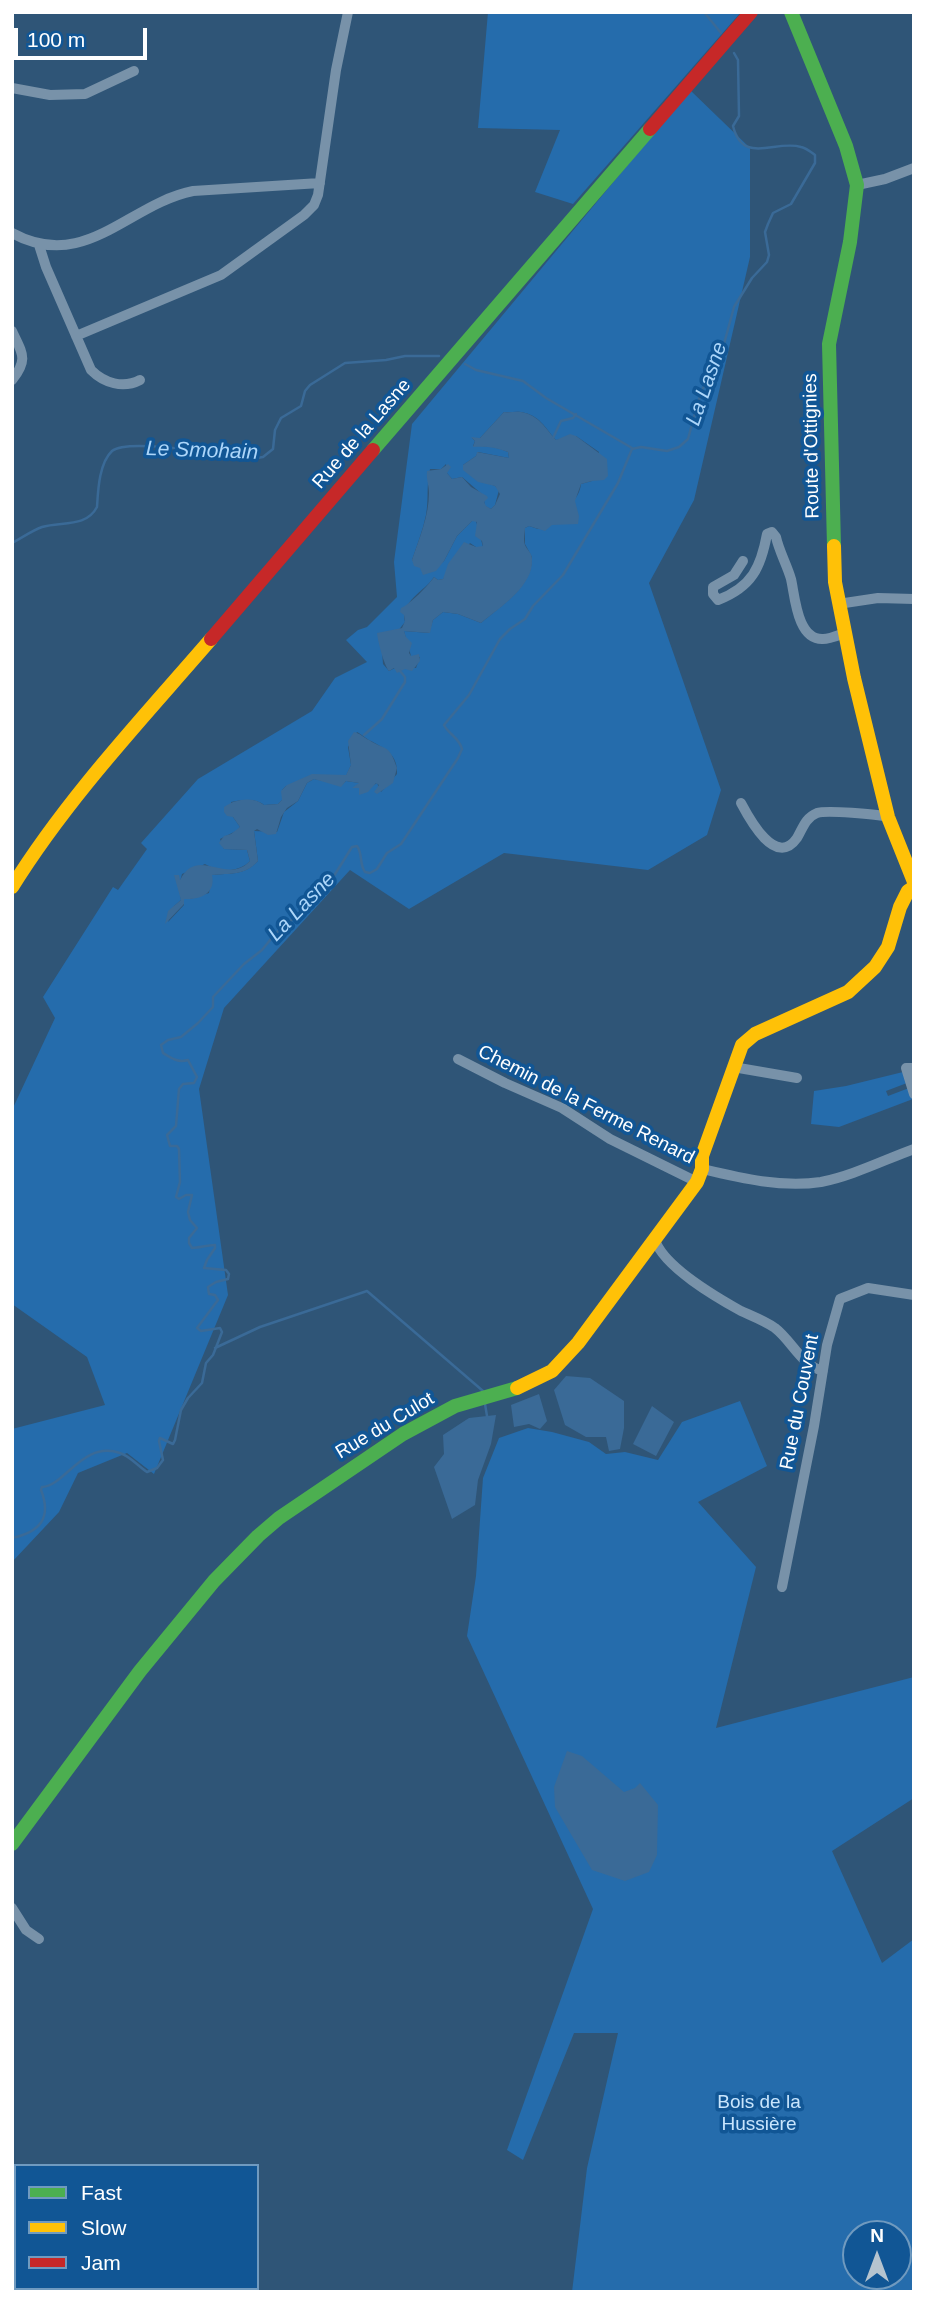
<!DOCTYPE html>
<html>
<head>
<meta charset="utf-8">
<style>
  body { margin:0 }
  #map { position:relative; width:926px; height:2304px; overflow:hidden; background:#2f5577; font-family:Arial,sans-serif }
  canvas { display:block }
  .frame { position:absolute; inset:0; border:14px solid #fff; pointer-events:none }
  .legend { position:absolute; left:14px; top:2164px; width:245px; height:126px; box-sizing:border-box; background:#115695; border:2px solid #709abf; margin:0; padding:9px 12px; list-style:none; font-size:21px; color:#fff }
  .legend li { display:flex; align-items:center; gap:14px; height:35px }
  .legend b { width:35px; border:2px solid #709abf }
  .north { position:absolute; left:842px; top:2220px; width:70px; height:70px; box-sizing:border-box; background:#115695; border:2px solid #709abf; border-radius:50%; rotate:0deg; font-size:19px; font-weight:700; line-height:28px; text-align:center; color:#fff }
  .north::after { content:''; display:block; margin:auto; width:24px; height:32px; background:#b6c4cf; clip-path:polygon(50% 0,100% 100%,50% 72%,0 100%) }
  .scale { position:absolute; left:14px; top:28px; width:133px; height:32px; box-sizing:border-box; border:4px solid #fff; border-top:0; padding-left:9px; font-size:21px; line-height:24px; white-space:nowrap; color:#fff; -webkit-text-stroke:5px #115695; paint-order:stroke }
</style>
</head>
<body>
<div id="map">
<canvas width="926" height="2304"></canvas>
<div class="frame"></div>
<ul class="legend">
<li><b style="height:9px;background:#4caf50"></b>Fast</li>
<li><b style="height:9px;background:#ffc107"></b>Slow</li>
<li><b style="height:9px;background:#c62828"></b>Jam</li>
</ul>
<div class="north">N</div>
<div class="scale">100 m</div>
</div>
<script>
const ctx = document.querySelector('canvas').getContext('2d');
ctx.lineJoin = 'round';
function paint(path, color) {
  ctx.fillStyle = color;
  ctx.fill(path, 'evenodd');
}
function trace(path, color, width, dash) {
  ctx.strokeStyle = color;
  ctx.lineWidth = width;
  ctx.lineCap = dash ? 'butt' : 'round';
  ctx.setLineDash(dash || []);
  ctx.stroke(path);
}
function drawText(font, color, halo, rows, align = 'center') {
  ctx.font = font + ' Arial,sans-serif';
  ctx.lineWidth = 7;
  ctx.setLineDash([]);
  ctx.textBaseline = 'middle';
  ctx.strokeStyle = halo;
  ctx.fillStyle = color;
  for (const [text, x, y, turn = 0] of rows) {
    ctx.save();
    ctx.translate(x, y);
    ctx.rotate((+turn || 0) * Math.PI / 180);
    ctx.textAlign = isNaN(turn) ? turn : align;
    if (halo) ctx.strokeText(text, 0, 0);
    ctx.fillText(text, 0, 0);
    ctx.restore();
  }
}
const green = new Path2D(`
  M488 12H741L573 204 535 192 560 130 478 128Z
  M690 90 750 148V257L694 500 649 583 721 790 707 835 648 870 504 853 409 909 350 870 224 1008 199 1089 228 1295 154 1474 127 1453 78 1473 59 1512 12 1562V1429L105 1405 87 1357 12 1304V1110L55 1018 43 997 113 887 118 890 147 849 141 843 198 779 312 711 335 678 367 662 346 640 358 630 367 627 397 597 394 562 412 424ZM504 412C510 413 515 411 521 412 540 415 545 428 556 440L576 436 599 452 592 481 581 484C579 505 553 517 538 529L529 526 525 528V544L532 557C533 586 501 606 481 623L458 614 443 612 433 620 429 633 404 631 411 656 420 657 416 668H395L389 671 383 664 382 651 405 622C400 601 424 592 434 577L438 580 443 579 470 543 476 547H483L476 521H472L457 536 444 561 429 572 412 560C417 545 423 530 426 515 429 499 426 485 430 469H441L446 464 447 473 452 479 462 477 483 495 485 506 491 509 495 505 499 490 495 486 483 481 463 465 476 456 478 452 509 458 508 452C497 447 485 445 473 446L475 441 472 438H480ZM357 732C363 735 366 739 371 741 386 749 398 755 397 774L381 792 377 783 359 794V783L346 781 342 785 314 779 307 783 298 801 284 812 277 832 254 831 258 861C244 876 230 873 212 875L209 893 190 899 184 898V905L168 922 174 906 181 900 179 885 182 874 205 864C218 872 239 873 250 861L247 850 224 849 220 839 238 830 240 827 233 817 231 802C242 800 255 798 264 805L278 804 282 800V790L286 786 327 775 346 776 351 765 348 747Z
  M903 1072 907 1083 886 1091 888 1096 909 1088 913 1099 839 1127 811 1124 814 1091 846 1086Z
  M740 1401 767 1466 698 1502 756 1567 716 1728 914 1677V1798L832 1851 882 1963 914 1939V2292H572L587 2168 618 2033H574L523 2160 507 2150 593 1909 467 1636 476 1576 483 1478 499 1438 528 1428 552 1432 589 1442 606 1454 625 1452 658 1460 682 1422ZM856 2234H898V2276H856Z`);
const water = new Path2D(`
  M504 412C510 413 515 411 521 412 539 415 545 428 556 440L570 434 576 436 607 459 608 476 604 480 592 481 581 484 575 501 579 516 578 524 552 525 545 531 529 526 525 528C525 532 523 540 525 545 527 550 532 553 532 559 534 586 499 608 481 623L458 614 443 612 433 620 430 633 404 631 406 637 412 643 409 653 411 656 419 654 420 661 412 671 405 669 397 673 394 668 389 671C384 665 378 642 377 633L402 628 405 621 404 615 400 612 401 608C409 605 429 585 434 577L438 580 443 579 448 564 464 542 476 547 483 546 482 541 475 536 477 522 472 521 457 536 444 561 436 571 423 575 420 568 414 566 412 560C419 539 429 516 429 493 429 485 426 479 427 471L441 469 448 464 451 467 447 473 452 479 462 477 471 487 487 496 488 498 484 502 486 506 491 509 495 505 500 494 495 486 478 482 463 470V465L476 456 477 452 509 458 508 452C496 447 485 446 473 447L475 441 471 437 480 438Z
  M354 732C361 734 363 737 369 740 387 752 388 742 397 768L393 783 377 794 374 792 379 785 376 783 368 792 359 795V788H352L359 783 346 781 341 787 314 779 307 783 298 801 287 808 281 817 276 834 268 835 257 829 254 831 258 861C245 876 230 873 212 875 216 893 201 900 184 899V904L165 924 168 911 181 900 174 875H179L180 880C198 845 226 886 250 861L247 850 224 849 219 843 224 836 231 834 240 827 233 817 227 816 224 812V807C235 799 253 796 264 805L278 804 282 800 281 791 287 785 312 774 346 775 351 765 348 741Z
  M566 1376 590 1378 624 1401V1428L620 1449 609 1451 606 1437H586L565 1425 554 1390Z
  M539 1394 547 1421 540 1429 529 1424 514 1427 511 1405Z
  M652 1406 674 1422 656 1456 633 1444Z
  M496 1415 491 1444 478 1480 475 1505 452 1519 434 1467 444 1454 443 1435 469 1418Z
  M567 1751 582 1756 624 1792 635 1788 640 1783 658 1805 657 1855 649 1872 625 1881 592 1870 555 1807 554 1787Z`);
const stream = new Path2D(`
  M704 12 721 33
  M465 364 476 370 523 381 546 398 632 448
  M553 438 561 421 573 418 576 414
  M12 543C22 538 31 531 42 527 61 521 86 528 97 507 98 491 99 463 112 451 129 437 226 456 251 459L263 457 273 449 275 430 281 418 301 406 305 391 310 385 345 363 386 360 405 356H439
  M364 735 382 719 405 682V677L400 671
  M215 1348 260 1327 367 1291 483 1391
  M485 1404 487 1416
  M12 1538C40 1532 52 1518 41 1490L42 1487C65 1486 83 1440 120 1453 130 1456 139 1467 147 1472L157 1468 163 1460 159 1441 160 1438 173 1444 175 1440 181 1410 188 1398 202 1383 206 1363 213 1355 222 1332 220 1328 201 1331 197 1328 218 1300 215 1295 209 1294 208 1287 216 1282 228 1279 229 1274 226 1270 204 1268 207 1260 215 1248V1245C206 1245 200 1248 192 1248L189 1243V1238L197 1228 190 1220 188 1212 192 1195H186L179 1199 176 1197 180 1182 179 1149 177 1146H170L167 1135 176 1126 179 1089 183 1084 194 1083 197 1077 188 1060C178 1063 171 1058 163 1053L161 1045 168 1040 181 1037 198 1023 213 1007V997L244 964 262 950 275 934 294 918 324 885 332 879 352 847 357 846C363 854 359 864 365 872L370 873 377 869 387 853 401 844 458 758 462 749C459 737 449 735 444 725L469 695 500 639 510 629 525 619 533 606 563 575 618 483 632 449 641 447 667 451 679 447 688 439 698 402 711 367 724 344 734 307 752 278 767 262 769 255 765 232 768 224 773 213 791 204 815 163V155C811 152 806 148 801 147 776 139 743 166 733 126L739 116 738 60 734 53`);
const street = new Path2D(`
  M12 88 50 95 85 94 134 71
  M857 185 885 179 914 168
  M12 233C85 273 128 204 193 191L320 183
  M39 245 46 267 91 370C104 383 123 389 140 380
  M12 331C22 353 29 359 12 380
  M76 336 221 275 304 215 314 205 318 195 336 70 348 12
  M743 561 734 575 713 587V594L718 600C752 587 761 567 767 534L772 532 776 537C779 551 787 565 791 579 795 596 797 640 823 639 830 639 839 635 845 633
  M838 604 878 598 914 599
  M741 803C750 820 776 868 797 838 803 828 805 818 817 813 826 810 877 814 888 817
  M458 1059 505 1083 562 1108 610 1139 697 1182
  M733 1067 797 1078
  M914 1068H906L914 1094
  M702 1169C740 1178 781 1188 821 1182 852 1176 884 1160 914 1149
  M655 1240C664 1267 716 1297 741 1311 752 1316 765 1321 775 1328 792 1341 801 1365 823 1371
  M782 1587 814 1426 827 1345 840 1299 868 1288 914 1295
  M12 1908 26 1930 39 1939`);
const fast = new Path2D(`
  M791 12 846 146 857 185 850 242 829 344 834 546
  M373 450 650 129
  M12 1844 140 1671 214 1581 258 1536 279 1518 403 1434 455 1406 517 1388`);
const slow = new Path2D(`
  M834 546 835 582 854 678 888 817 914 882
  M12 887C68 797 142 719 211 639
  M517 1388 552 1371 578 1343 697 1182 702 1169V1156L742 1045 755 1034 848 992 875 967 888 947 900 907 908 891 914 887`);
const jam = new Path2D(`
  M650 129 751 12
  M211 639 373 450`);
const streetNames = [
  ["Rue de la Lasne",362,434,-49],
  ["Route d'Ottignies",812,446,-91],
  ["Chemin de la Ferme Renard",586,1105,27],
  ["Rue du Couvent",800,1402,-79],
  ["Rue du Culot",385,1426,-31]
];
const parkNames = [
  ["Bois de la",759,2103],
  ["Hussière",759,2125]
];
const waterNames = [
  ["La Lasne",707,384,-71],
  ["Le Smohain",202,451,2],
  ["La Lasne",302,907,-46]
];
paint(green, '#256cac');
paint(water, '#3a6a97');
trace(stream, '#3a6a97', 2.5);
trace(street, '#7892a9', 10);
trace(fast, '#4caf50', 14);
trace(slow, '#ffc107', 14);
trace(jam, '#c62828', 14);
drawText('19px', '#fff', '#115695', streetNames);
drawText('19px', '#c8e5fd', '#115695', parkNames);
drawText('italic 21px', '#acd6fa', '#115695', waterNames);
</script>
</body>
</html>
